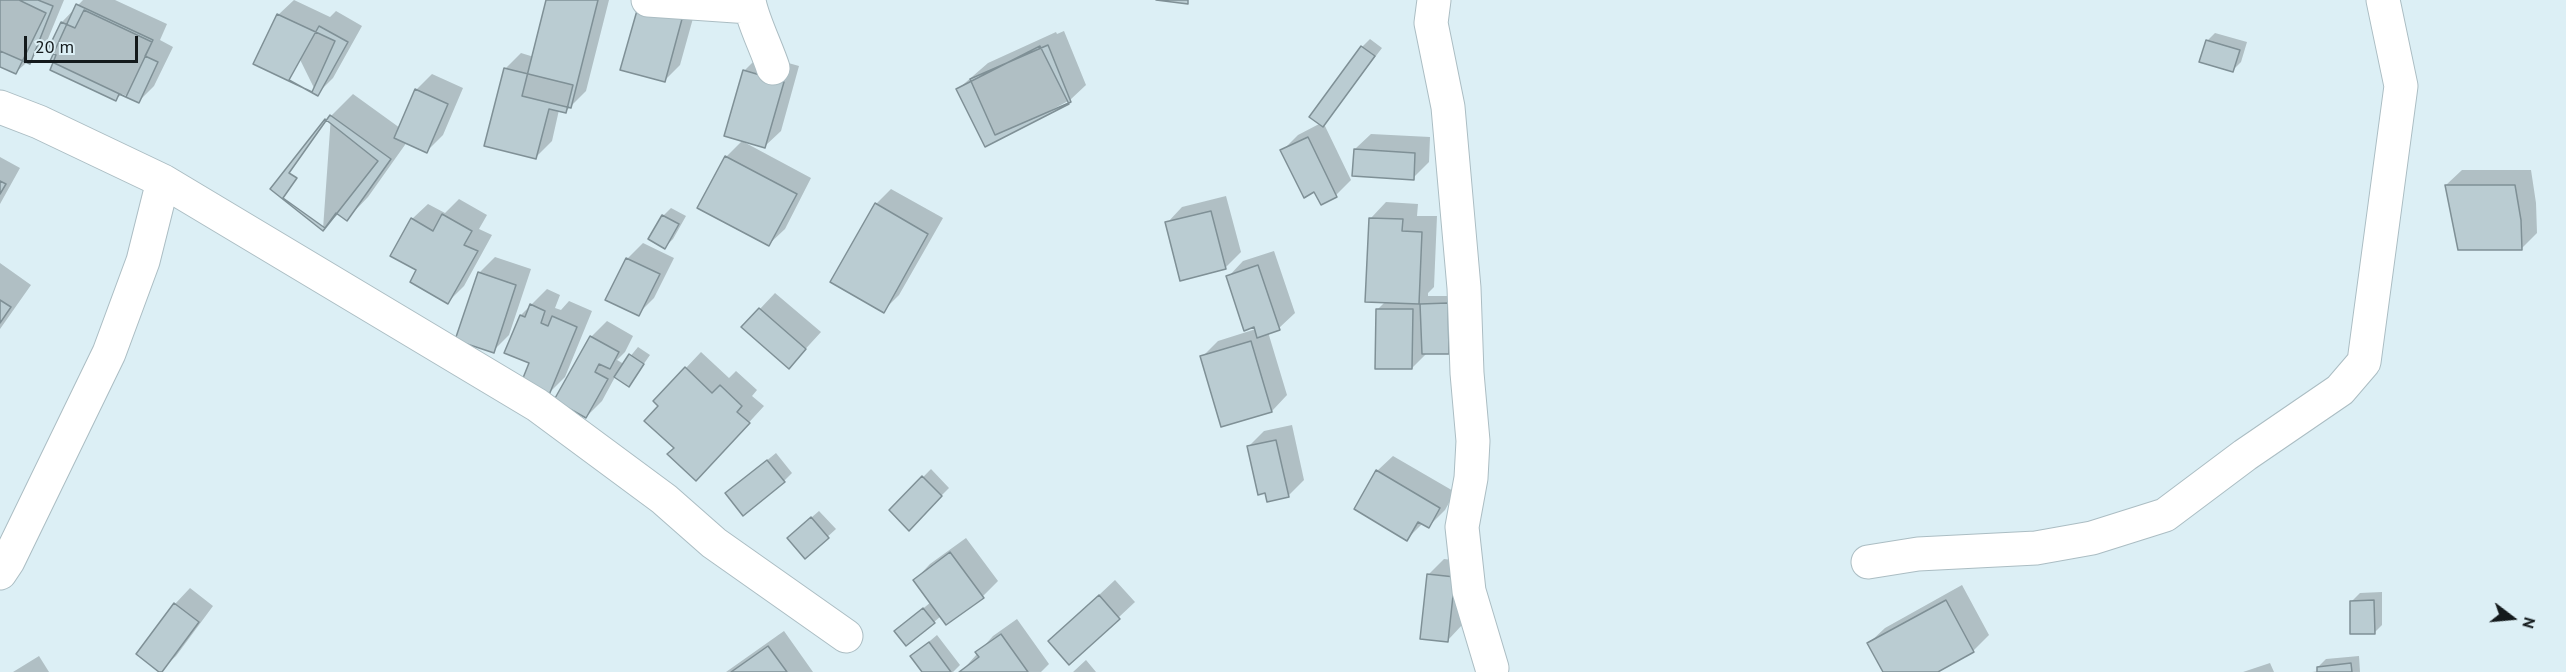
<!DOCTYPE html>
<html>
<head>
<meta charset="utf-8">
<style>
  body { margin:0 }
  #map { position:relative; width:2566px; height:672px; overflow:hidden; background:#dceff5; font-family:"PT Sans",sans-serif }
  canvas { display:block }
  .north { position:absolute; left:2482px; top:588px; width:60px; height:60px; -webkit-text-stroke:4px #dceff5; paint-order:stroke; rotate:106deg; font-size:16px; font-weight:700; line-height:24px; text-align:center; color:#141a1c }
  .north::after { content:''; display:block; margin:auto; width:21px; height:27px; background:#141a1c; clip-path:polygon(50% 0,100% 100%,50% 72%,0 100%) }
  .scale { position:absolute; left:24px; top:36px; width:114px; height:27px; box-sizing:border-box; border:3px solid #141a1c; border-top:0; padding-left:8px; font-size:18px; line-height:21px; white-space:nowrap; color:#141a1c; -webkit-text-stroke:4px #dceff5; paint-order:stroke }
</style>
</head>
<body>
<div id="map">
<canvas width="2566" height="672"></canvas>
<div class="north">N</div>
<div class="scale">20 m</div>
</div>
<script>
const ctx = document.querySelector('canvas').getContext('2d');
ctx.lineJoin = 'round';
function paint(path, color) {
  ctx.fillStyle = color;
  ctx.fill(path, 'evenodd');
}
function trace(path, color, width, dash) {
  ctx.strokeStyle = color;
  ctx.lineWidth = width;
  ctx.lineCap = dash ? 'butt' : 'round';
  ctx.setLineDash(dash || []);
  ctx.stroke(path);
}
const shadow = new Path2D(`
  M0 0H64L45 46 15 73 0 65Z
  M83 0H115L167 24 160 40 173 47 154 86 139 101 122 94 116 99 51 69 55 53 49 50 62 22Z
  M294 0 330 17 336 11 362 26 333 78 317 94 278 15Z
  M548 0H609L586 91 566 111 559 110 552 141 536 157 505 69 521 53 534 57Z
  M647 0 697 4 680 65 665 80Z
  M1064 31 1086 85 1070 100 986 145 958 89 988 63 1056 32 1057 34Z
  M2215 33 2247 42 2241 62 2233 70 2207 41Z
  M1370 39 1382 48 1324 124 1351 180 1336 195 1315 190 1282 151 1298 135 1321 123 1362 47Z
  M760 55 799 66 781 131 765 146 744 71Z
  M432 74 463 88 443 135 427 151 407 142 368 197 347 219 339 213 323 229 331 116 353 94 400 128 416 90Z
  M1371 134 1430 137 1429 162 1413 178 1355 149Z
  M742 141 811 178 785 229 769 244 726 157Z
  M0 157 20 168 0 204Z
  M2462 170H2531L2536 203 2537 233 2521 249 2446 185Z
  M891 189 943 218 899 295 883 311 876 204Z
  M1226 196 1241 252 1225 268 1167 223 1182 207Z
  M459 199 487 215 479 229 492 235 464 286 448 302 418 269 412 219 428 204 445 213Z
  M1386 202 1418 204 1417 216H1437L1434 287 1428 293V296H1456L1457 344 1449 352 1427 353 1412 368 1378 309 1386 301 1371 218Z
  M671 208 686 216 673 239 665 247 663 216Z
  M643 243 674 258 654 298 638 314 627 259Z
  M1274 251 1295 313 1279 328 1268 332 1287 395 1272 411 1202 357 1218 341 1256 329 1228 277 1243 261Z
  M495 257 531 269 509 335 493 351 479 273Z
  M0 263 31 285 0 329Z
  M547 289 560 295 555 308 561 310 569 301 592 311 565 377 549 393 531 362 521 315Z
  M775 293 821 332 789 367 743 327Z
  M607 321 633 336 625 352 617 360 624 364 638 347 650 355 629 385 615 377 602 401 586 417 591 337Z
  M701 352 729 378 736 371 757 390 752 396 764 406 711 464 676 448 660 406 655 401Z
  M1292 425 1304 480 1288 496 1267 491 1248 447 1264 431Z
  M776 453 792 473 784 481 727 493Z
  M1393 456 1455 492 1445 510 1429 526 1423 523 1407 539 1377 471Z
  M931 469 949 488 909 528 891 510Z
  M819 511 836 529 805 557 797 530Z
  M966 538 998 581 983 596 946 623 941 616 934 622 896 631 931 602 915 580 930 564Z
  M1444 559 1470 562 1463 624 1448 640 1428 575Z
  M1115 580 1135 602 1070 663 1050 641Z
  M1962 585 1989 635 1973 651 1935 672H1885L1869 643 1885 628Z
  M190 588 213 606 176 656 160 671 175 604Z
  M2382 592V625L2374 633 2352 601 2360 593Z
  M1017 619 1049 664 1041 672H961L993 636Z
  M784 631 813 672H726Z
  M937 635 960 665 953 672H924L912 656Z
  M39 656 49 672H13Z
  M2359 656 2360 672H2312L2319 671 2318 667 2326 659Z
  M1086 660 1096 672H1073Z
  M2270 663 2274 672H2243Z`);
const building = new Path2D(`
  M0 0H38L53 6 30 64 0 51Z
  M0 0H19L46 13 16 74 0 67Z
  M546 0H598L571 108 522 96Z
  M1156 0H1188V4Z
  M76 4 153 40 126 97 50 61Z
  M638 7 682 19 665 82 620 70Z
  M84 10 152 42 145 56 158 62 139 103 119 94 116 101 50 70 56 55 47 51 61 22 75 28Z
  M277 14 335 41 312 92 253 64Z
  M319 26 348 42 318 96 289 80Z
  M2206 40 2240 50 2233 72 2199 62Z
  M1048 45 1071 102 995 135 970 79Z
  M1040 46 1069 104 985 147 956 89Z
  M1361 46 1375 56 1323 127 1309 117Z
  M504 68 573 85 566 113 549 109 536 159 484 146Z
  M743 70 784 82 765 148 724 136Z
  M415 89 448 104 427 153 394 138Z
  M330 115 391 159 347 221 336 213 325 228 283 198 297 178 289 173Z
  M325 119 378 161 323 231 270 189Z
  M1308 137 1337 197 1321 205 1314 192 1304 198 1280 150Z
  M1354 149 1415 153 1414 180 1352 176Z
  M725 156 797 194 769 246 697 208Z
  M0 181 6 184 0 194Z
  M2445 185H2515L2521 220 2522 250H2458Z
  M875 203 928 234 884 313 830 282Z
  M1211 211 1226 269 1180 281 1165 222Z
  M442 214 472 231 464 245 478 251 448 304 410 282 416 270 390 256 411 218 433 231Z
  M662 215 679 224 665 249 648 239Z
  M1369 218 1403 219 1402 231 1422 232 1419 304 1365 302Z
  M626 258 660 274 639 316 605 300Z
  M1258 265 1280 330 1257 338 1254 327 1244 331 1226 276Z
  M478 272 516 285 494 353 455 340Z
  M0 300 11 307 0 323Z
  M1448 303 1449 354H1422L1420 304Z
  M530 304 545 311 541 323 548 326 552 316 577 327 549 395 521 383 529 363 504 353 520 315 525 317Z
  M759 308 806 349 789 369 741 327Z
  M1376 309H1413L1412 369H1375Z
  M590 336 619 352 610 369 599 364 595 372 608 379 586 418 554 400Z
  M1251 341 1272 412 1221 427 1200 356Z
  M629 354 644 364 629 387 614 377Z
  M685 367 712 393 720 385 742 406 737 412 750 423 696 481 667 454 674 448 644 421 658 406 653 401Z
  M1276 440 1289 497 1267 502 1265 493 1258 495 1247 446Z
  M767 460 785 482 743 516 725 493Z
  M1376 470 1440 508 1429 528 1418 522 1407 541 1354 509Z
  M922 476 942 496 909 531 889 510Z
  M811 517 829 538 805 559 787 538Z
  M950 552 984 598 946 625 913 580Z
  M1427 574 1455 577 1448 642 1420 639Z
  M1099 595 1120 619 1069 665 1048 641Z
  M1946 600 1974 652 1938 672H1883L1867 643Z
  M2374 600 2375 634H2350V601Z
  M174 603 199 622 162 672H159L136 654Z
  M923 608 935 623 906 646 894 631Z
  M1001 634 1028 672H959L979 657 975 652Z
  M929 642 951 672H922L910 656Z
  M768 646 787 672H731Z
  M2351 663 2352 672H2317V667Z`);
const street = new Path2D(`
  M648 0 750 7
  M749 0C751 17 767 49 773 68
  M1434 0 1431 23 1448 107 1464 288 1467 373 1473 441 1471 478 1462 527 1469 591 1492 668
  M0 107 39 122 163 181 537 405 664 499 714 543 846 636
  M1868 562 1918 554 2036 548 2092 538 2165 515 2245 455 2340 390 2364 362 2401 86 2383 0
  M0 573 8 561 109 353 143 261 163 181`);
paint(shadow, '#0003');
paint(building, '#baccd2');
trace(building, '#7f9096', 1.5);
trace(street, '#abbdc3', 35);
trace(street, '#fff', 33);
</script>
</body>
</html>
